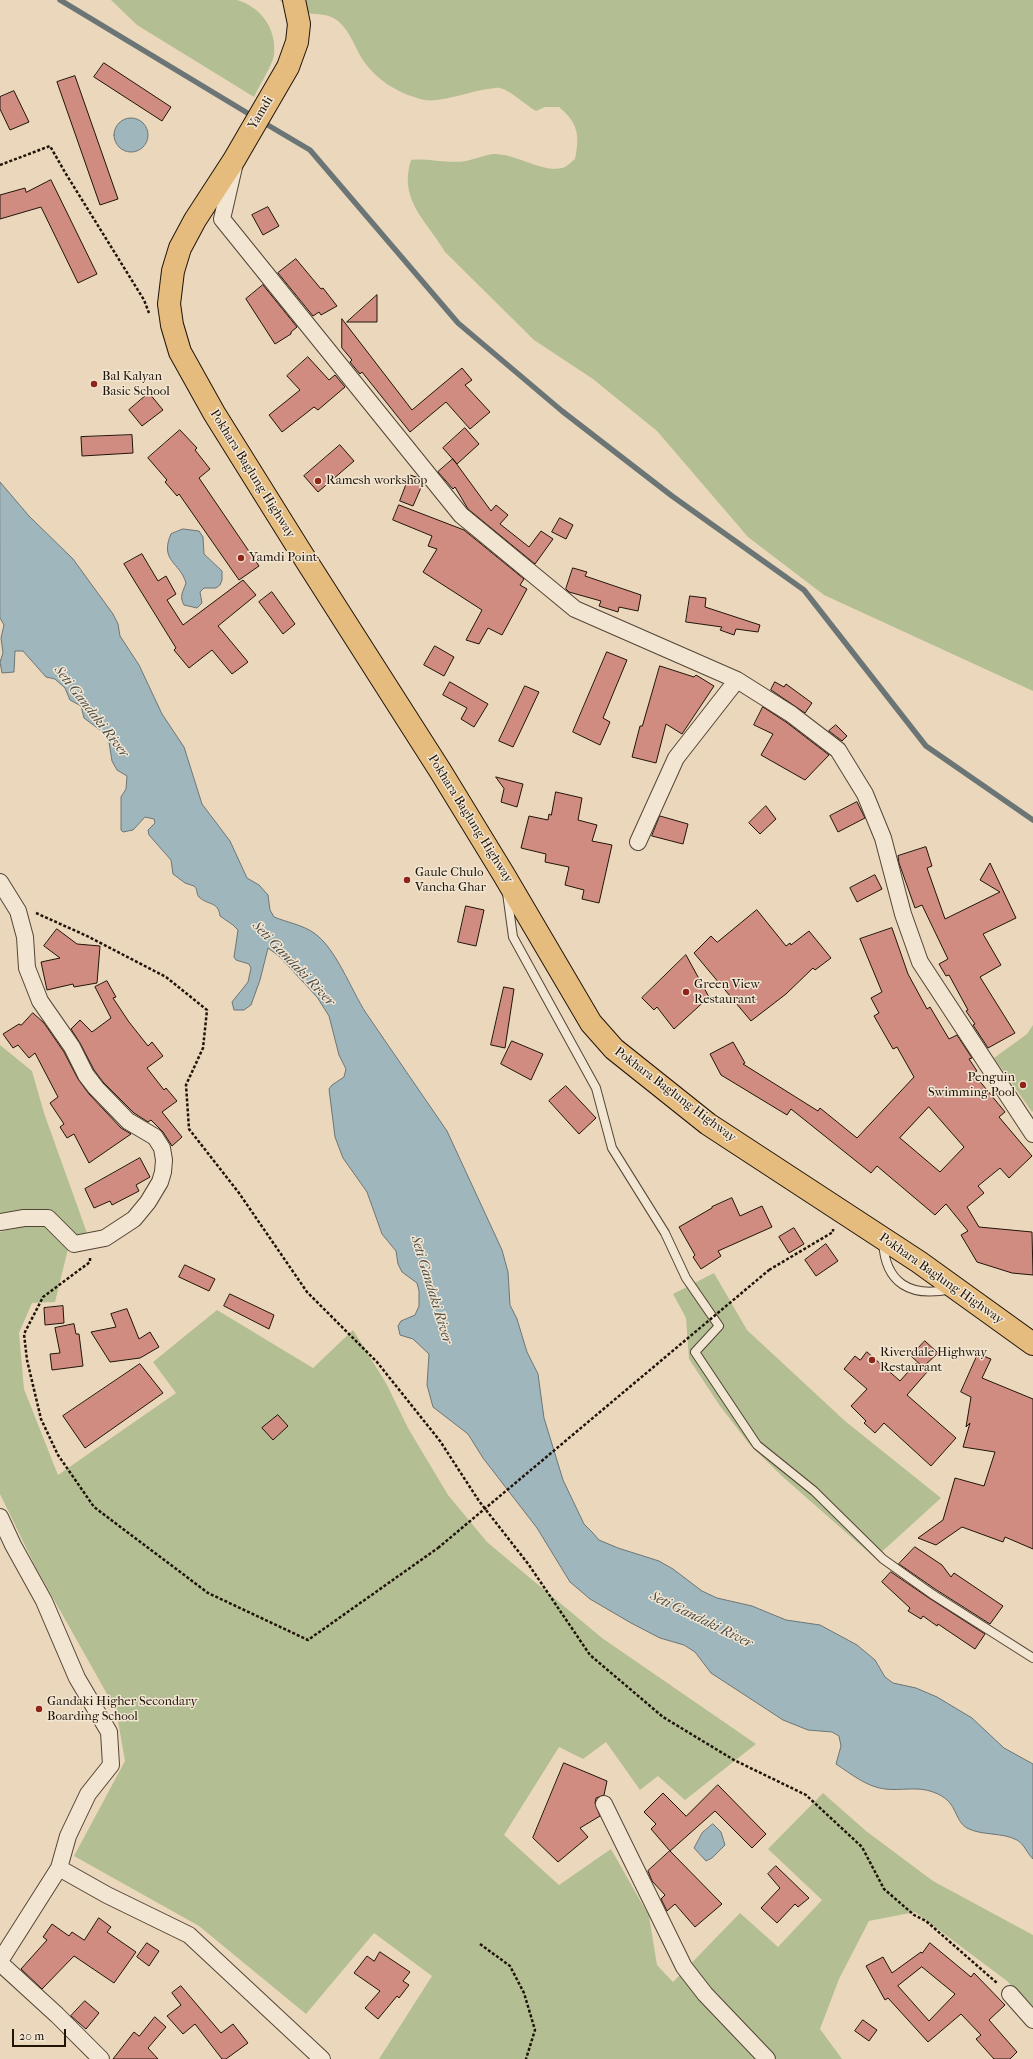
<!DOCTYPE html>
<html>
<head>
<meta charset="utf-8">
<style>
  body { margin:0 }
  #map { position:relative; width:1033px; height:2059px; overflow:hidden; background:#ebd8bc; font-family:"IM FELL French Canon",serif }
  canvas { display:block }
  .scale { position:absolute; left:12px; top:2029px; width:54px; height:18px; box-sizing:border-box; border:2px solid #201409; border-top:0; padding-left:5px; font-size:12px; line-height:14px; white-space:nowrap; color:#201409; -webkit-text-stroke:3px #f2e6d3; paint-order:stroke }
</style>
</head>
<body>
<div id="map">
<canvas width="1033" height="2059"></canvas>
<div class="scale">20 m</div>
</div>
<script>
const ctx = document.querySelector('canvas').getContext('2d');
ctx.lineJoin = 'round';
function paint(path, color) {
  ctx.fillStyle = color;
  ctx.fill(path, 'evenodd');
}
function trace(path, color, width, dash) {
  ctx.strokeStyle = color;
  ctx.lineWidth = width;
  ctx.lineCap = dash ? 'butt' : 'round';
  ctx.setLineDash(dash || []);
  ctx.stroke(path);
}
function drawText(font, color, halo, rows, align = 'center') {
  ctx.font = font + ' "IM FELL French Canon",serif';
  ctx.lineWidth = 3;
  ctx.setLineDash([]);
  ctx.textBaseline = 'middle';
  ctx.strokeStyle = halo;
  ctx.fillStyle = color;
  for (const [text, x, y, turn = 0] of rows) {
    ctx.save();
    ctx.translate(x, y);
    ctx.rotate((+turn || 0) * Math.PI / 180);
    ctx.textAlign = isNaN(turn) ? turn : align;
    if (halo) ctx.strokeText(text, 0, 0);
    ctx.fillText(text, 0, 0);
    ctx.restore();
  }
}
const green = new Path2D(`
  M111 0H237C261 7 277 29 274 55 272 66 259 86 254 97L137 25Z
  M279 0H1033V691L824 595 748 537 657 431 593 379 534 340 445 252C427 221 398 200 411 160 429 158 447 164 466 161 475 159 484 155 493 154 515 153 543 173 562 168 567 167 571 162 575 159 580 135 578 123 559 107H545L536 111C524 104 513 92 500 88 496 87 491 89 488 89 471 91 439 103 425 100 400 95 374 79 361 57 354 45 349 30 338 21 328 13 318 15 306 13 295 11 288 7 279 0Z
  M1033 1025V1111L1032 1112 994 1058 1027 1034Z
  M0 1045 32 1071 44 1113 87 1233 73 1238 51 1211 0 1216Z
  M45 1223 68 1249 55 1302 32 1303 19 1333 24 1389 58 1475 176 1393 153 1362 217 1310 313 1368 353 1330 386 1383 408 1428 448 1495 487 1542 602 1638 756 1744 685 1800 658 1776 640 1790 606 1742 583 1759 559 1747 504 1835 559 1885 611 1849 649 1916 657 1965 673 1982 740 1913 778 1947 822 1900 768 1849 823 1793 866 1831 933 1881 1033 1935V2009L1007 1981 915 1912 869 1921 839 1979 820 2029 842 2059H379L432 1976 374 1933 306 2014 199 1926 74 1856 125 1761 116 1710 35 1566 0 1494V1232L18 1227Z
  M714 1273 747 1330 845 1421 941 1498 875 1558 783 1477 750 1445 720 1406 689 1359 686 1318 673 1294Z`);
const water = new Path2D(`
  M114 135a17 17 0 1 1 34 0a17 17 0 1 1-34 0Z
  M0 482 29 516 73 559 113 614 118 624 120 636 139 665 162 714 184 747 202 804 230 841 247 878 259 885 268 895 270 910 274 917C286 922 303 925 314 933 336 948 351 990 366 1013L447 1131 502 1250 508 1272 510 1305 517 1319 527 1352 538 1374 544 1418 563 1480 584 1524 592 1532 599 1540 618 1548 659 1561 673 1569 702 1591 717 1598 752 1606 786 1620 820 1625 846 1639 857 1645 875 1660 885 1677 893 1683 916 1688 937 1697 972 1718 1004 1748 1033 1764V1859C1027 1853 1024 1844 1017 1840 1002 1832 982 1836 967 1828 953 1820 959 1801 933 1792 918 1786 900 1791 885 1789 867 1787 851 1774 836 1764L841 1746 839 1736 832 1732 808 1730 783 1720 711 1673 695 1652 684 1645 660 1638 631 1623 590 1599 570 1582 537 1528 483 1458 468 1434 433 1407 427 1385 429 1354 413 1339 400 1335 398 1326 401 1321 415 1315 419 1306V1291L417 1283 402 1272 398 1264 396 1251 382 1234 367 1192 343 1158 335 1137 329 1089 332 1085 344 1077 346 1069 339 1055 329 1016 317 997 279 956 268 948 260 980 251 1005 244 1010H234L232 1002 248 982 251 968 249 964 236 960 234 957 238 930 233 925 220 916C218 901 209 906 199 897 196 894 198 889 194 886L185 883 173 874 171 860 149 835 148 830 155 823 154 819 145 817 133 830 123 832 121 830V797L126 789 127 776 117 770 112 761 108 736 84 718 81 706 70 700 65 688 55 679 46 677 23 651H15L14 672 2 673 0 662 3 653 1 638 4 625 0 618Z
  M183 529 199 531 203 537 204 554 222 571V580L220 585 216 588H204L200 592 202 603 197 608 184 605C179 596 183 592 186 583 180 562 159 561 171 534Z
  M713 1824 721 1832 725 1845 712 1858 706 1861 694 1848 702 1833Z`);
const stream = new Path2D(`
  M60 0 254 117
  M261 121 310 150 458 323 562 411 672 496 804 590 926 746 1033 820`);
const building = new Path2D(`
  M104 63 171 107 162 121 94 77Z
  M75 76 118 199 100 205 57 82Z
  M14 91 29 122 10 130 0 109V97Z
  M51 180 97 274 78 283 41 207 0 219V195L25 188 26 192Z
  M268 207 279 226 263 235 252 215Z
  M296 259 321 289 323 288 337 306 321 315 319 312 313 316 278 273Z
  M263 285 297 327 291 332V334L275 344 246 299Z
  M377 295V322H347Z
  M342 319 412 410 462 368 472 380 465 385 490 412 470 429 446 402 410 432 362 372 360 374 350 362 352 360 342 348Z
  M308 357 329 380 335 375 345 387 318 410 314 407 282 432 269 415 300 390 287 376Z
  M149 393 163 410 142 426 129 410Z
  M465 428 479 444 457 464 443 448Z
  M180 430 197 448 195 450 210 469 199 478 259 566 239 580 179 494 177 496 165 482 167 480 148 458Z
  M132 435 133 453 82 456 81 437Z
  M340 445 354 461 318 492 304 476Z
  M453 459 491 511 496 505 508 515 500 524 529 547 541 531 553 539 535 564 468 509 455 487 453 489 438 472Z
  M410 475 419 478 423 483 413 506 400 501Z
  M399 505 464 530 524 579 520 585 527 589 502 635 488 628 479 644 466 640 482 610 423 572 437 549 428 546 432 536 393 520Z
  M560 518 573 525 566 539 552 532Z
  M142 554 158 581 166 576 176 594 167 600 183 625 243 580 256 595 218 626 248 662 232 674 212 650 189 668 174 650 176 648 124 564Z
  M573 568 587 572 585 576 641 595 638 611 619 607 618 612 599 606 601 601 569 592 566 589Z
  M272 592 295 624 283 634 259 602Z
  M690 596 706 598 705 607 760 625 758 632 736 629 734 635 720 630 722 627 686 622Z
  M435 646 454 657 444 676 424 665Z
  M607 652 627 660 603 718 610 722 600 745 573 732Z
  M660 666 694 677 696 675 714 686 682 734 666 724 656 763 632 757 640 726H642Z
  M450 682 488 704 474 727 461 719 467 708 443 695Z
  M775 682 784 687 786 684 812 703 805 713 771 690Z
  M525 686 539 692 513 747 499 741Z
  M763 707 786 722 829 755 805 780 761 755 773 734 754 725Z
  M836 725 847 736 842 741 829 731Z
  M496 777 523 784 517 807 501 802 504 789Z
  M556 792 582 798 578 820 597 825 592 841 612 845 599 903 582 899 584 890 565 885 569 867 545 862 546 854 521 848 529 816 548 820 549 814 551 815Z
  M857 802 865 818 838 832 830 816Z
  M766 806 776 819 760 834 749 823Z
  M660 816 688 824 683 844 652 836Z
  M926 847 932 866 927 868 945 919 1000 892 980 880 990 863 1016 918 983 934 1001 965 980 977 1015 1033 988 1048 973 1025 975 1024 966 1011 968 1010 949 975 946 976 939 964 948 959 922 905 915 908 899 863 898 856Z
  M875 875 882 889 857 902 850 888Z
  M466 906 484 910 476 946 458 942Z
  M757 910 786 946 790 943 791 945 809 931 831 958 815 970 813 968 786 994 751 1021 694 953 711 936 717 942Z
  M892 928 908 974 927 1009 930 1007 949 1039 957 1035 972 1058 969 1059 977 1071 973 1073 1005 1112 999 1117 1032 1156 1009 1178 1000 1168 978 1186 984 1193 967 1207 979 1227 1032 1232 1033 1275 1012 1273 977 1262 961 1235 968 1231 946 1204 935 1215 877 1166 871 1173 791 1109 787 1115 721 1075 710 1054 733 1042 745 1063 743 1064 818 1111 820 1108 857 1138 914 1077 897 1047 893 1049 874 1016 879 1013 871 998 882 992 860 939ZM929 1107 964 1147 940 1172 900 1138Z
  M57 929 77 944 100 946 97 983 74 987 73 984 47 990 41 962 60 958 44 946Z
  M686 955 709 997 674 1029 657 1007 654 1010 642 998Z
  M107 981 116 997 113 998 129 1022 148 1046 152 1042 163 1056 147 1068 164 1090 166 1088 177 1101 162 1112 182 1137 172 1146 163 1132 151 1120 148 1122 134 1113 103 1082 94 1070 80 1043 71 1029 80 1020 92 1032 111 1018 95 987Z
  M504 987 514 989 505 1048 491 1045Z
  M33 1013 44 1023 64 1052 78 1079 89 1094 121 1128 131 1134 89 1163 74 1134 67 1138 60 1127 64 1124 50 1103 58 1097 35 1053 29 1058 18 1045 13 1048 3 1034 19 1024 21 1025Z
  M512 1041 543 1054 531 1080 501 1064Z
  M566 1086 596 1118 579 1134 549 1101Z
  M140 1158 150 1177 136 1185 139 1191 112 1205 110 1201 94 1208 85 1189Z
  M732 1198 740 1216 762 1206 772 1227 718 1251 721 1256 701 1269 693 1257 695 1255 679 1227 712 1208V1207Z
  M794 1228 804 1244 789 1253 779 1237Z
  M826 1244 838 1261 816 1276 805 1260Z
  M185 1265 215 1279 209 1291 179 1277Z
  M230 1294 274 1315 269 1329 224 1306Z
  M63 1306 64 1323 45 1325 44 1308Z
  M127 1309 139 1339 150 1332 159 1347 140 1358 110 1362 91 1332 116 1327 111 1314Z
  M74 1324 76 1334H79L83 1366 52 1370 50 1354 60 1353 55 1328Z
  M925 1341 938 1353 923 1367 911 1356Z
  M867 1352 900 1381 916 1363 927 1372 907 1395 956 1438 931 1466 884 1423 875 1433 864 1423 866 1421 851 1406 867 1389 844 1369 855 1356 860 1360Z
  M978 1354 991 1359 982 1378 1033 1399V1549L1005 1537 1003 1542 962 1527 936 1545 918 1538 943 1520 955 1478 984 1486 995 1452 963 1447 970 1423 966 1427 971 1397 961 1392Z
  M140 1364 163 1393 85 1448 63 1416Z
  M278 1415 288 1426 273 1440 262 1428Z
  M915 1547 942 1565 951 1577 954 1573 1003 1606 990 1624 935 1589 899 1564Z
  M891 1572 929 1598 985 1634 975 1649 938 1624 937 1626 923 1616 921 1619 908 1611 910 1608 882 1582Z
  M564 1763 607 1781 604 1795 596 1798 595 1803 600 1816 580 1828 588 1837 558 1862 533 1838Z
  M718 1785 766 1834 752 1848 715 1811 670 1851 651 1829 656 1824 644 1812 663 1793 686 1816Z
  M670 1851 722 1904 695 1927 675 1904 667 1911 661 1899 665 1895 652 1881 648 1871Z
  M776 1866 809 1898 798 1907 795 1904 777 1923 761 1908 780 1888 768 1874Z
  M99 1918 111 1927 107 1932 136 1952 114 1983 74 1956 42 1989 21 1969 47 1940 43 1937 52 1924 69 1936 72 1932 84 1940Z
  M147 1943 159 1951 149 1966 137 1957Z
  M930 1943 971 1977 974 1973 1005 2005 989 2020 1017 2052 1010 2059H994L976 2039 981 2035 961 2014 928 2042 888 1998 885 2000 866 1966 883 1957 892 1973 921 1952 922 1953ZM922 1967 955 1994 929 2021 898 1986Z
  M380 1952 410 1972 403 1981 409 1985 399 1998 397 1996 378 2019 365 2008 380 1991 354 1973 367 1956 374 1961Z
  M181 1986 221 2033 233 2024 248 2043 226 2059H222L195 2024 183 2034 167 2016 181 2005 172 1993Z
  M85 2001 99 2013 86 2029 71 2016Z
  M155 2017 166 2027 148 2048 158 2059H113L134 2032 139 2036Z
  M863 2020 877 2030 869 2041 855 2031Z`);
const path = new Path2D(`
  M0 165 50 146 66 174 144 300 149 313
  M36 913 87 936 166 977 207 1010 203 1048 186 1085 189 1129 239 1193 307 1292 377 1362 440 1441 479 1501 529 1565 590 1655 663 1717 734 1760 806 1795 862 1847 884 1889 914 1915 926 1921 997 1983
  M90 1258V1262L43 1297 24 1334 27 1360 41 1419 58 1455 94 1507 208 1593 308 1640 438 1548
  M769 1270 833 1232V1229
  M480 1944 510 1966 524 1993 535 2030 526 2059`);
const service = new Path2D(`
  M507 893 513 937 596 1088 612 1148 665 1233 686 1278 719 1326 695 1352 757 1445 814 1491 883 1559 932 1594 1033 1658
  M883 1241C885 1284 911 1298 951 1289`);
const minor = new Path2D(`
  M234 167 222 219 461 515 575 609 737 680 791 714 838 750 865 794 883 838 903 914 920 962 1033 1134
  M638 842 676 758 737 680
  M0 882 18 911 25 937 27 968 40 1001 72 1047 86 1075 96 1088 128 1121 155 1137 162 1148 164 1160 163 1172 160 1182 148 1202 134 1219 105 1238 74 1244 48 1218H24L0 1222
  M0 1517 13 1545 44 1601 77 1678 109 1732 111 1765 88 1794 68 1836 59 1868 0 1961
  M604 1804 684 1967 705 1994 767 2059
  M59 1868 107 1895 189 1935 322 2059
  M0 1963 57 2015 101 2059
  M1010 1994 1033 2020`);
const trunk = new Path2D(`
  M294 0 299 24 297 42 288 67 234 160 195 220 180 248 173 271 169 304 172 325 180 352 214 413 302 554 441 772 504 875 591 1023 614 1049 708 1124 919 1262 1033 1344`);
const pathBridge = new Path2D(`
  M438 1548 769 1270`);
const markers = [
  [94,384,4,"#8f2418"],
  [318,481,4,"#8f2418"],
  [241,558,4,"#8f2418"],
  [407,880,4,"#8f2418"],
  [686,992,4,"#8f2418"],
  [1023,1085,4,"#8f2418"],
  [872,1360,4,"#8f2418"],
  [39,1709,4,"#8f2418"]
];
const streetNames = [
  ["Yamdi",261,113,-59],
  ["Pokhara Baglung Highway",252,474,58],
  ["Pokhara Baglung Highway",470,819,58],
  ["Pokhara Baglung Highway",675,1095,37],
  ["Pokhara Baglung Highway",941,1279,35]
];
const poiNames = [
  ["Bal Kalyan",102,377],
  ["Basic School",102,392],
  ["Ramesh workshop",326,481],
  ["Yamdi Point",249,558],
  ["Gaule Chulo",415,873],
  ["Vancha Ghar",415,888],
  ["Green View",694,985],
  ["Restaurant",694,1000],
  ["Penguin",1015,1078,"right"],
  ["Swimming Pool",1015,1093,"right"],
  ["Riverdale Highway",880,1353],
  ["Restaurant",880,1368],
  ["Gandaki Higher Secondary",47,1702],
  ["Boarding School",47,1717]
];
const waterNames = [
  ["Seti Gandaki River",91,712,52],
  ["Seti Gandaki River",293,964,46],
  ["Seti Gandaki River",431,1290,73],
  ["Seti Gandaki River",701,1620,26]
];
paint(green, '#b3bf93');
paint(water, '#9fb6bd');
trace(water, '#6c7575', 1);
trace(stream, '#6c7575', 5.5);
paint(building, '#d18c82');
trace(building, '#201409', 1);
trace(service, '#534536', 10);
trace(minor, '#534536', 18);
trace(trunk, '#201409', 24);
trace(path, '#201409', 2.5, [3, 2]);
trace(service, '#f2e6d3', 8);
trace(minor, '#f2e6d3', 16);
trace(trunk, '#e6bc7e', 22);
trace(pathBridge, '#201409', 2.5, [3, 2]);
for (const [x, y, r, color] of markers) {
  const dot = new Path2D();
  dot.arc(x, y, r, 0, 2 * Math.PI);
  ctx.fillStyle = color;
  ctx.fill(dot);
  trace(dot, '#f2e6d3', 1.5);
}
drawText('13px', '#201409', '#f2e6d3', streetNames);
drawText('13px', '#201409', '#f2e6d3', poiNames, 'left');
drawText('italic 14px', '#4c4d48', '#f2e6d3', waterNames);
</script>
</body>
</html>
